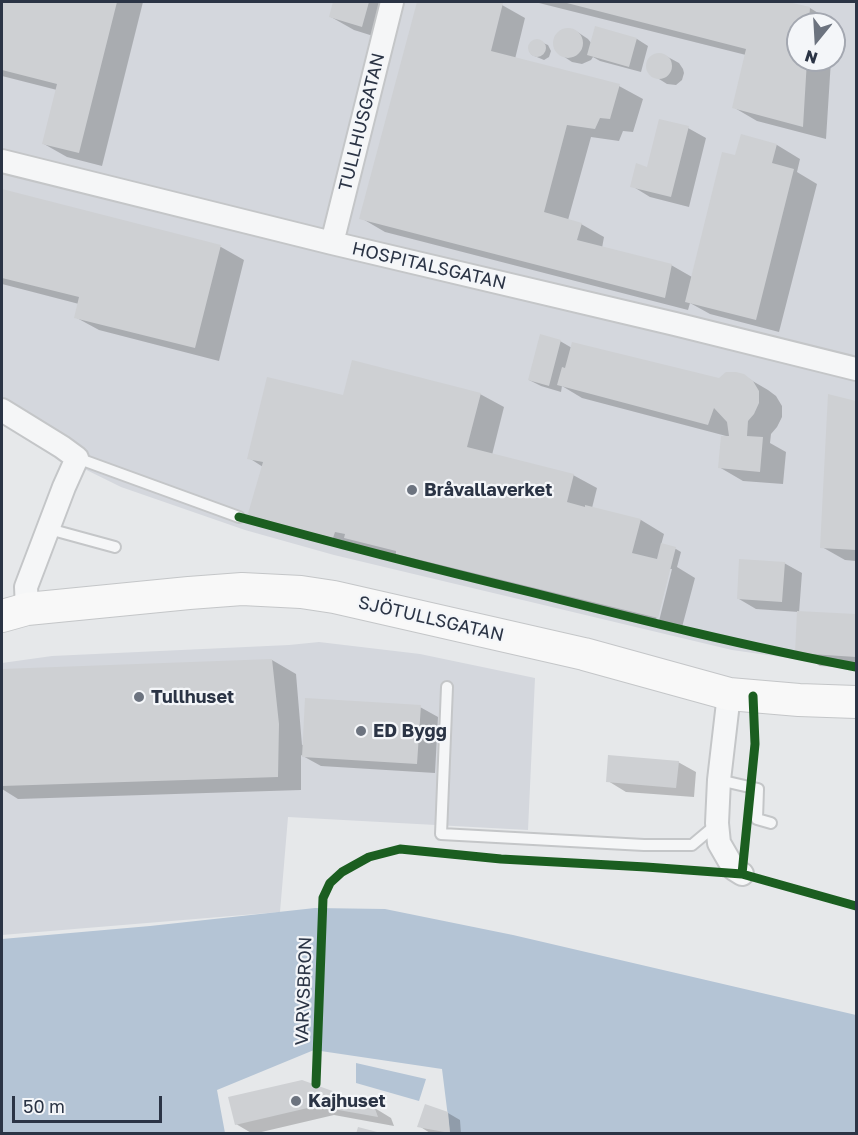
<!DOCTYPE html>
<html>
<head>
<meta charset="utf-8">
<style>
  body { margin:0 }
  #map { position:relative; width:858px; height:1135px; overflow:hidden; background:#e6e8ea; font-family:"Golos Text",sans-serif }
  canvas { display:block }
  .frame { position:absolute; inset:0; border:3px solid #2b3445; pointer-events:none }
  .north { position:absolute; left:786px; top:12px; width:60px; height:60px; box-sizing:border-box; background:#f4f6f9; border:2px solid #a4a8b1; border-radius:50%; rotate:198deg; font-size:16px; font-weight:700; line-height:24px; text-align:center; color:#2b3445 }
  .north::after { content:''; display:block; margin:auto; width:21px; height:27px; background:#6c737f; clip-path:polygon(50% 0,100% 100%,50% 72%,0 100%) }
  .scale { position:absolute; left:12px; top:1096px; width:150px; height:27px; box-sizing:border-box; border:3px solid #2b3445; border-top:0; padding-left:8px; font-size:18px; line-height:21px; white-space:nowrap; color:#2b3445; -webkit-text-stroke:4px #f4f6f9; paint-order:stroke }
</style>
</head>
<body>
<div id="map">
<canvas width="858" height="1135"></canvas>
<div class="frame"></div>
<div class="north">N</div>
<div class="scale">50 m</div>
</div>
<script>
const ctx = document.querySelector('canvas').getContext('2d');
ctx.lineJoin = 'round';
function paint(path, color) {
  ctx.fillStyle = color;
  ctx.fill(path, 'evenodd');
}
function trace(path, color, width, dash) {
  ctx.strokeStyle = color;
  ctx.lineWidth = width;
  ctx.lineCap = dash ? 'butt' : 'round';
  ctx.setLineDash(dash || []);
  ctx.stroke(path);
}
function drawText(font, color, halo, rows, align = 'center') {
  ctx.font = font + ' "Golos Text",sans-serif';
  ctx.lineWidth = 4.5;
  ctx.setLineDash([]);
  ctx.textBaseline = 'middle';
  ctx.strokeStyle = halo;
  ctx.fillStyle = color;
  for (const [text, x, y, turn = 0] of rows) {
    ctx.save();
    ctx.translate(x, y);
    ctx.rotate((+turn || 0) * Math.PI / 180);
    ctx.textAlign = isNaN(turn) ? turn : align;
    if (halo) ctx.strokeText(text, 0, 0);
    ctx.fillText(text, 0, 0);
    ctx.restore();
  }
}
const built = new Path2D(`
  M2 2H856V667L802 660 732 650 334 555 245 530 121 487 46 450 2 421ZM798 24H834V60H798Z
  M319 642 420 654 535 678 528 830 288 817 280 912 2 935V663L52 656 289 645Z`);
const water = new Path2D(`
  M315 908 385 909 513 935 856 1015V1133H450L442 1069 314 1050 217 1090 225 1133 2 1134V939L150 926Z
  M356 1063 426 1079 419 1101 356 1083Z`);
const shadow = new Path2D(`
  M2 2H143L102 166 67 157 44 144 57 90 2 76Z
  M335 2H395L386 40 354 30 331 17Z
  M419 2H490L502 5 525 18 515 59 619 86 643 99 633 132 623 131 619 141 591 137 568 220 581 224 604 237 602 248 671 265 692 277 736 156 742 136 777 145 800 159 797 172 817 184 779 332 710 314 690 303 688 310 385 232 361 218Z
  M535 2H782L810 8 833 22V24H798V60H831L826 139 757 121 733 107 746 55Z
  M566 29 576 31 588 39 592 44 637 39 648 46 641 72 600 61 593 57 591 60 582 64 572 62 560 54 554 47V40L556 36 559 32Z
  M536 40 548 45 551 51 549 57 544 60 532 55 529 51 530 44Z
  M658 54 666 56 679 63 683 69 684 73 682 80 676 85 667 84 651 74 647 67 650 58Z
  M688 128 706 138 689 207 650 197 632 186Z
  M2 191 221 247 244 260 219 361 99 330 75 317 79 304 2 284Z
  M560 341 572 348 720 380 744 376 768 390 776 396 782 406V417L777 427 771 434 770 443 786 452 783 484 743 481 719 467 730 437 582 398 562 386 561 392 541 386 529 380Z
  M480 394 504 407 492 455 573 475 597 488 592 508 641 520 664 534 661 545 676 549 681 552 677 567 695 578 681 631 658 625 672 569H669L655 624 421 567 412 562 369 551 359 545 357 550 272 529 249 516 263 467 249 458 344 397Z
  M830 396 856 403V561L845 560 822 547Z
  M784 563 802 573 799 613 856 616V668L820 666 797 652 799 612 756 609 739 599Z
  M272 660 296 674 302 745 420 707 438 717 435 773 321 766 301 755V790L18 799 2 789V671Z
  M678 762 696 772 694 797 626 792 608 781Z
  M230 1098 373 1107 391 1118 394 1126 334 1115 253 1134 236 1124Z
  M448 1113 460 1120 461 1134H435L430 1133 419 1126Z`);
const building = new Path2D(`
  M2 2H117L79 153 42 144 57 84 2 70Z
  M333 2H369L362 27 329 17Z
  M417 2H496L503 3 491 51 620 84 610 119 600 118 595 129 567 125 544 212 582 223 577 240 672 264 665 298 359 219Z
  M563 2H788L810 7 809 24H798V60H807L803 127 732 108 746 49Z
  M595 26 637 38 629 67 587 55Z
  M553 43a15 15 0 1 1 30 0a15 15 0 1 1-30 0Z
  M528 48a9 9 0 1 1 18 0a9 9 0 1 1-18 0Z
  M646 66a13 13 0 1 1 26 0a13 13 0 1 1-26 0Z
  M659 119 689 126 671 197 630 187 636 163 647 167Z
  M741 134 777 144 772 163 794 169 756 320 685 302 722 152 735 155Z
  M2 189 221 245 195 348 74 318 79 297 2 278Z
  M540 334 561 340 549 386 528 380Z
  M572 342 719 378 726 372H736L744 374 753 381 759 391V403L754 414 748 421 747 436 763 437 760 472 718 468 721 436H729L727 422 714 408 708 425 557 385 562 367 565 368Z
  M352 360 481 393 467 447 574 474 567 502 585 507V505L641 519 632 553 657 559 661 543 676 547 658 618 396 554V551L344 538 345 534 335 532 333 538 247 517 263 462 247 459 267 377 343 395Z
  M828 394 856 401V550L820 548Z
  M739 559 785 562 782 602 737 599Z
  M797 611 856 614V657L795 653Z
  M272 659 279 724 278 777 2 786V669Z
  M305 698 421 705 417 764 302 757Z
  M608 755 679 761 676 788 606 782Z
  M302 1080 374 1106 378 1117 316 1106 235 1125 228 1097Z
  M425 1104 448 1112 450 1133 417 1127Z
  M358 1127 381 1133V1134H356Z`);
const lane = new Path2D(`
  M77 458 239 517
  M49 529 115 547
  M447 687 441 834 644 845H692L717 824
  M719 780 758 789 757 819 771 823`);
const street = new Path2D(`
  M2 161 332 243 675 324 856 369
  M332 243 392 2
  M2 410 62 447 77 458 64 487 26 587 27 609
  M729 694 719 780 717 823 719 843 734 869 742 874`);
const secondary = new Path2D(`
  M2 616 27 609 189 593 242 589 301 592 334 597 584 654 729 694 799 700 856 702`);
const cycleway = new Path2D(`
  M239 517C337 544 435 569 534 593 641 620 748 647 856 667
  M742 874 755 744 753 696
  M316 1084 323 898 330 883 342 872 369 857 400 849 501 859 646 867 742 874 856 906`);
const markers = [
  [412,490,6,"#6c737f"],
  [139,697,6,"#6c737f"],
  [361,731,6,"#6c737f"],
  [296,1101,6,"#6c737f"]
];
const streetNames = [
  ["TULLHUSGATAN",362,122,-76],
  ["HOSPITALSGATAN",429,266,13],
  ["SJÖTULLSGATAN",431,619,13],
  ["VARVSBRON",304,991,-88]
];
const poiNames = [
  ["Bråvallaverket",424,490],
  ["Tullhuset",151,697],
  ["ED Bygg",373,731],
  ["Kajhuset",308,1101]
];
paint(built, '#d4d7dd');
paint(water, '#b4c4d5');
paint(shadow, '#0003');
paint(building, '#ced0d3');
trace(lane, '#c4c6c8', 14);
trace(street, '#c4c6c8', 26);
trace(secondary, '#c4c6c8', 34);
trace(lane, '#f5f6f7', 10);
trace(street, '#f5f6f7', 22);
trace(secondary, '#f8f8f8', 32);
trace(cycleway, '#1b5e20', 9);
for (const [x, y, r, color] of markers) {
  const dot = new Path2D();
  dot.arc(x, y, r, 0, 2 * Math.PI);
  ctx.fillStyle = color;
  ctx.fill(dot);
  trace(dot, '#f4f6f9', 2);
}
drawText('18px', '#2b3445', '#f4f6f9', streetNames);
drawText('bold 18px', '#2b3445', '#f4f6f9', poiNames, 'left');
</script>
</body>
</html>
